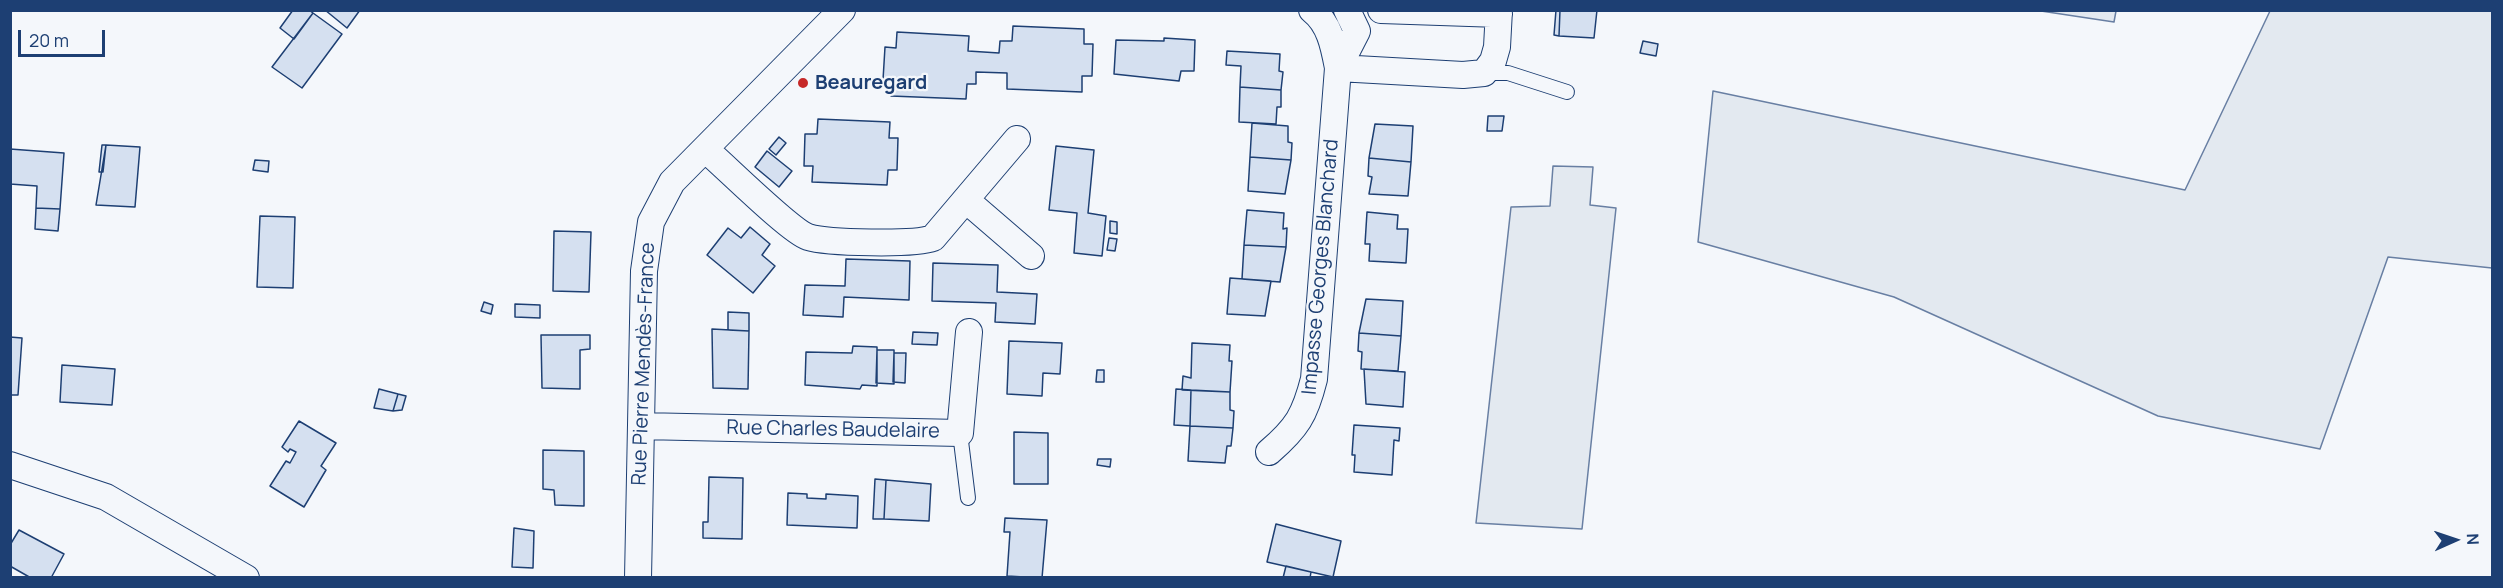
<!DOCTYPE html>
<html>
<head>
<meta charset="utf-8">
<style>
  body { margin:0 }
  #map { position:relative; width:2503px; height:588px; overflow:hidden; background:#f4f7fb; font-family:Manrope,sans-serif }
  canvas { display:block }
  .frame { position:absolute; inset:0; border:12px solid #1d3f73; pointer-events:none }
  .north { position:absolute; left:2425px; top:510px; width:60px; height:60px; -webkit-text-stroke:4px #f4f7fb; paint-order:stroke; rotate:87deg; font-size:16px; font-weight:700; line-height:24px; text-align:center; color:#1d3f73 }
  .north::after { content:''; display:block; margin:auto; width:21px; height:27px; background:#1d3f73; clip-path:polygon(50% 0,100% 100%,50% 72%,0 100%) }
  .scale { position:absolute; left:18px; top:30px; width:87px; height:27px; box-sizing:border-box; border:3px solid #1d3f73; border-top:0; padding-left:8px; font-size:18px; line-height:21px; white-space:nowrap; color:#1d3f73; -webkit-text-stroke:4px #f4f7fb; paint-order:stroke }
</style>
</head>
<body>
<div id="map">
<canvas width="2503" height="588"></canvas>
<div class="frame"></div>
<div class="north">N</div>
<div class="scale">20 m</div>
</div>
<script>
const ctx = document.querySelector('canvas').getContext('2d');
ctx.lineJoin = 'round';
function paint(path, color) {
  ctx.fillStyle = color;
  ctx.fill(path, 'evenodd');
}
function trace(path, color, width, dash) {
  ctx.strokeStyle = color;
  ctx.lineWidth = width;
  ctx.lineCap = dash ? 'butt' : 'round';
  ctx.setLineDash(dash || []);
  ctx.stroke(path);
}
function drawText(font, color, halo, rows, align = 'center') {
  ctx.font = font + ' Manrope,sans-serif';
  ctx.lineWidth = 4.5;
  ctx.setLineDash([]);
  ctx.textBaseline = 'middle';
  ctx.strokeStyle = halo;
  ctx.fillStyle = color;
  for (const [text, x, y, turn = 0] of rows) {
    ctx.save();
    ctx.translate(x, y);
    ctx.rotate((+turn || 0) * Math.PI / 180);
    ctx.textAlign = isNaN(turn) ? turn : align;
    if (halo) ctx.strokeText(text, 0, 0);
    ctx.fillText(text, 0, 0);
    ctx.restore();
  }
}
const green = new Path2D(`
  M2041 11 2116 10V11L2114 22Z
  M2270 11H2492V268L2388 257 2320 449 2158 416 1894 297 1698 242 1713 91 2185 190Z
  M1553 166 1593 167 1590 205 1616 208 1582 529 1476 523 1511 207 1550 206Z`);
const building = new Path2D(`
  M293 10H309L313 13 294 39 280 28Z
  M325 10H360L347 28Z
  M1556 10H1560L1559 36 1554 35Z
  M1560 10H1597L1594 38 1559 36Z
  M313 13 342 34 302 88 272 67Z
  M1013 26 1084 29V44H1093L1092 76H1082V92L1007 89V73L976 72V84H967L966 99 891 96 892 80H883L885 47 896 48 897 32 969 36 968 51 999 53 1000 41H1012Z
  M1164 38 1195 40 1194 71H1181L1179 81 1114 74 1116 40 1164 41Z
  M1643 41 1658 44 1656 56 1640 53Z
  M1227 51 1280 54 1279 71 1283 72 1281 90 1240 87 1241 66 1226 65Z
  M1240 87 1281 90V107H1277L1276 124 1239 122Z
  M1488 116H1504L1502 131H1487Z
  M818 119 890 122 889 138H898L897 170H888L887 185 812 182 813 166H804L805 134H817Z
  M1252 123 1288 126V142L1292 143 1291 160 1250 157Z
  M1375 124 1413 126 1411 162 1369 158Z
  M779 137 786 143 776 155 769 149Z
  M102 145H106L103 172H99Z
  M106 145 140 147 135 207 96 205Z
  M1056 146 1094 150 1088 213 1106 216 1102 256 1074 253 1077 213 1049 210Z
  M10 149 64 153 60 209 36 208 37 186 10 184Z
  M767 151 792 171 779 187 755 167Z
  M1250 157 1291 160 1285 194 1248 191Z
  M1369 158 1411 162 1408 196 1369 194 1372 177 1368 176Z
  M255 160 269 161 268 172 253 170Z
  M36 208 60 209 58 231 35 229Z
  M1247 210 1284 213 1283 229 1287 228 1286 247 1244 245Z
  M1367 212 1398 215 1397 229H1408L1406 263 1369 261 1370 244H1365Z
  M260 216 295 217 293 288 257 287Z
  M1110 221 1117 222V234L1110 233Z
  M750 227 770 244 762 255 775 266 753 293 707 255 728 228 741 238Z
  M554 231 591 232 589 292 553 291Z
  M1109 238 1117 239 1115 251 1107 250Z
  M1244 245 1286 247 1280 282 1242 279Z
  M846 259 910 261 909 300 844 297 843 317 803 315 805 285 845 286Z
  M933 263 998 265 997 292 1037 294 1035 324 995 322 996 303 932 301Z
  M1230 278 1271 281 1265 316 1227 314Z
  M1366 299 1403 301 1401 336 1359 333Z
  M484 302 493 305 491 314 481 311Z
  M515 304 540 305V318L515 317Z
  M728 312 749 313V331L728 330Z
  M712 329 749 331 748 389 713 388Z
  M913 332 938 333 937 345 912 344Z
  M1359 333 1401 336 1398 371 1361 369 1362 352 1358 351Z
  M541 335H590V349L580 350V389L542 388Z
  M10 337 22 338 18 395H10Z
  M1009 341 1062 343 1060 374 1043 373 1042 396 1007 394Z
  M1192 343 1230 345 1229 361H1232L1230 392 1182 390 1183 376 1191 378Z
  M853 346 877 347V386L862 385 860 389 805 385 806 352 852 353Z
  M877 350H894V384L876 383Z
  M894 353H906L905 383 893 382Z
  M62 365 115 369 112 405 60 402Z
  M1364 369 1405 372 1403 407 1366 404Z
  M1097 370H1104V382H1096Z
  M379 389 398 394 393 411 374 408Z
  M1176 389 1191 390 1190 426 1174 425Z
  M1191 390 1230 392V410L1234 411 1233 428 1190 426Z
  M398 394 406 396 402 410 393 411Z
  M299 421 336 443 321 466 326 470 304 507 270 486 286 461 290 463 296 452 290 449 288 452 282 447Z
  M1354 425 1400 428 1399 441 1394 440 1392 475 1354 472 1355 455H1352Z
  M1190 426 1233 428 1231 446H1227L1225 463 1188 461Z
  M1014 432 1048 433V484H1014Z
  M543 450 584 451V506L555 505 554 490 543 489Z
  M1098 459H1111L1110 467 1097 465Z
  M709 477 743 478 742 539 703 538V522H708Z
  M875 479 886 480 884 519H873Z
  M886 480 931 484 929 521 884 519Z
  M788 493 807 494V498L826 499V494L858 496 857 528 787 525Z
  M1005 518 1047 520 1042 578 1007 576 1010 532H1004Z
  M1276 524 1341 541 1333 577 1267 562Z
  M514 528 534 531 533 568 512 567Z
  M19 530 64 554 51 578H31L10 566V545Z
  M1286 566 1311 572 1310 578H1283Z`);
const lane = new Path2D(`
  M1484 73H1508L1567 92
  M960 433 968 498`);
const street = new Path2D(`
  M1312 10C1330 24 1334 47 1338 68L1463 75 1484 73 1493 61 1497 47 1499 10
  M1381 10 1499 14
  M705 149C724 165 790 231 808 237 827 243 915 245 933 238L1017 139
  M966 200 1031 256
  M641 426 960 433 969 332
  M1269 452C1297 428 1305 415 1314 379L1338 68 1357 31 1347 10
  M10 465 106 497 246 578
  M638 578 644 271 651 222 672 182 842 10`);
const markers = [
  [803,83,6,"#c62828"]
];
const poiNames = [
  ["Beauregard",815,83]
];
const streetNames = [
  ["Impasse Georges Blanchard",1321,267,-85],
  ["Rue Pierre Mendès-France",644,364,-88],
  ["Rue Charles Baudelaire",833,430,1]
];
paint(green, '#e3e9f0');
trace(green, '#687fa3', 1.5);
paint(building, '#d5e0f0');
trace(building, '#1d3f73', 1.5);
trace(lane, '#1d3f73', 16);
trace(street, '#1d3f73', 28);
trace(lane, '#f4f7fb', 14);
trace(street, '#f4f7fb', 26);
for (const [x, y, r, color] of markers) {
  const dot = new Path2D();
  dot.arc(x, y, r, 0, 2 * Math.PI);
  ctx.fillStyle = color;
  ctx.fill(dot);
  trace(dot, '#f4f7fb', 2);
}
drawText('bold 20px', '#1d3f73', '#f4f7fb', poiNames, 'left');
drawText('20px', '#1d3f73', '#f4f7fb', streetNames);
</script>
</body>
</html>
